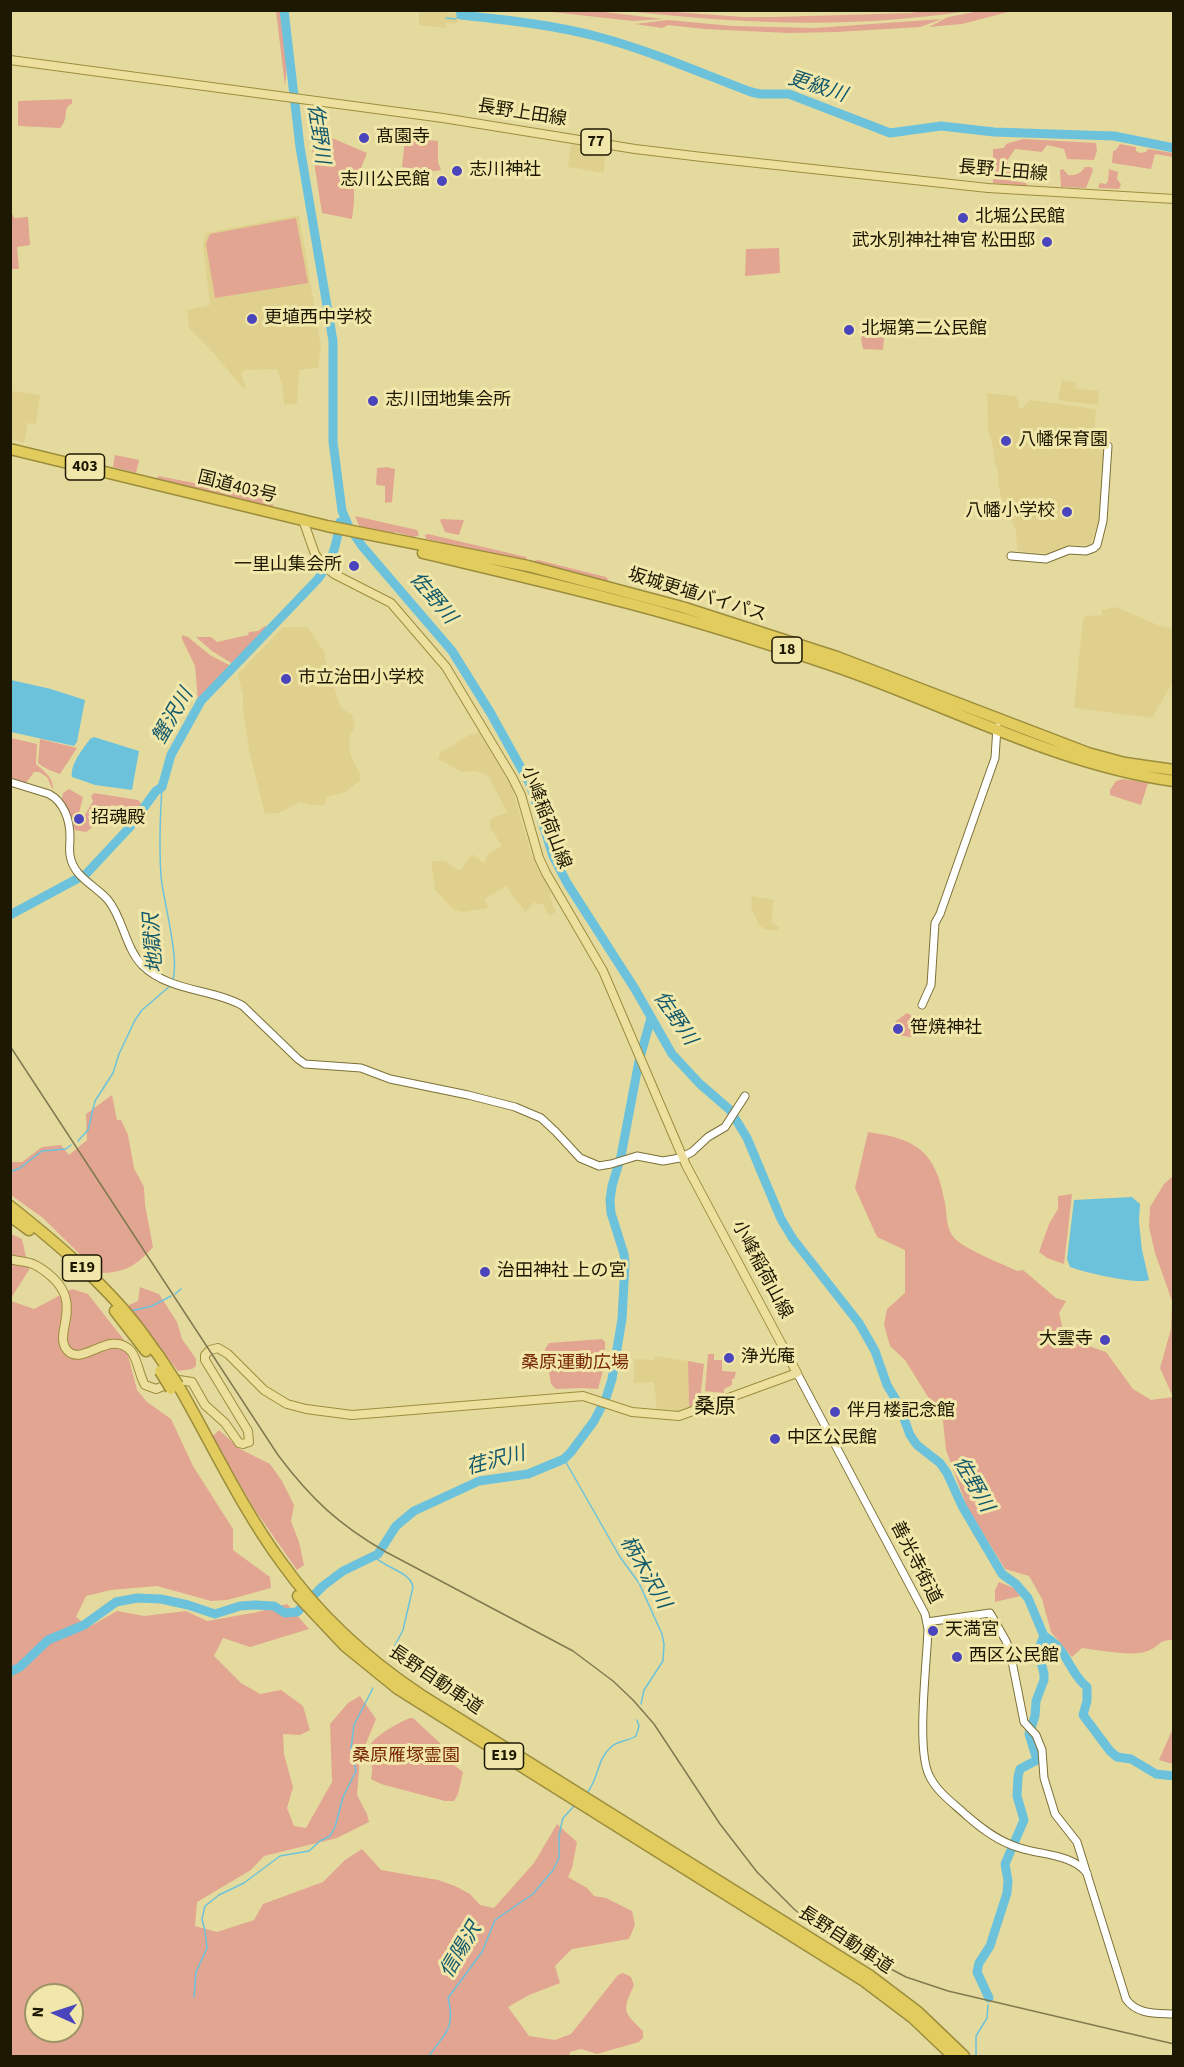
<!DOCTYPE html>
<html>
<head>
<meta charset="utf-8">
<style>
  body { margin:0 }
  #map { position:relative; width:1184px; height:2067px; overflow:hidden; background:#e5da9e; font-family:"Source Sans 3",sans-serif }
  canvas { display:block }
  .frame { position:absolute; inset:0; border:12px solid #1c1802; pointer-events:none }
  .north { position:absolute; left:24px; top:1983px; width:60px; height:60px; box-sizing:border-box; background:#f2e7aa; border:2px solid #9c9467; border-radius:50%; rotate:273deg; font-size:16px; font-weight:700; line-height:24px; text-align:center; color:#1c1802 }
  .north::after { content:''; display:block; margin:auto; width:21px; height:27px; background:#4a45bc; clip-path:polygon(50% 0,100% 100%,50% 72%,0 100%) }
</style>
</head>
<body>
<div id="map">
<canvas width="1184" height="2067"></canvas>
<div class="frame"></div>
<div class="north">N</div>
</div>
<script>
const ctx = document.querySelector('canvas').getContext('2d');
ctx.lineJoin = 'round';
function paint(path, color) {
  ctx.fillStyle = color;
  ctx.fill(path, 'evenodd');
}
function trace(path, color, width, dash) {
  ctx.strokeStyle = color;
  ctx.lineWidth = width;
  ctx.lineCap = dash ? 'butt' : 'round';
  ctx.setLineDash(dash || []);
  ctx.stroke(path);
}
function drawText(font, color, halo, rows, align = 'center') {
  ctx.font = font + ' "Source Sans 3","Noto Sans JP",sans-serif';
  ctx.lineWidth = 6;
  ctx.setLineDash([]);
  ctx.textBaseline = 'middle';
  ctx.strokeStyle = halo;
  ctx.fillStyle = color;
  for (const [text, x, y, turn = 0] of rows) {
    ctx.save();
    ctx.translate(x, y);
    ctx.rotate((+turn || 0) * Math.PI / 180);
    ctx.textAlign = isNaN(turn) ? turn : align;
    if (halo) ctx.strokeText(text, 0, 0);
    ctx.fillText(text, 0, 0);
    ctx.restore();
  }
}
const built = new Path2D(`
  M419 11H449V14L454 13 459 21 455 24 446 23 445 28 419 25Z
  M571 142 605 147 604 173 568 167Z
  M299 215 321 347 318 368 299 370 297 403 284 405 282 385 277 369 244 370 241 375 246 387 244 389 210 349 189 328 187 310 210 305 203 244 206 233Z
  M1062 380 1076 382 1075 388 1079 389 1099 391 1098 405 1058 400Z
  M11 391 40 395 36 424 28 423 24 443 11 439Z
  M987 393 1015 396 1019 401V408H1022L1030 400 1096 409 1093 446 1105 452 1099 521 1091 543 1088 545 1067 546 1048 554 1019 551 1017 549 1016 531 1000 495 997 466 995 465 993 447 988 430Z
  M1116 607 1158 625 1173 628V682L1152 718 1074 708 1083 618 1085 616 1102 615V610Z
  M283 627H307L326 654 324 656 341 708 352 715 355 727 350 734 349 745 351 756 361 776 360 780 346 792 326 797 325 805H313L300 802 279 813 265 814 249 750 243 709V696L238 674Z
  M479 732 512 788 531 853 548 886 551 894 549 895 556 911 550 916 542 903 538 905 535 902 525 912 506 886 485 899 488 908 464 912 454 910 435 890 431 861H445L460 871 472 854 484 863 489 853 502 846 490 828V819L507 812 488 776 476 771 462 772 438 759 440 753 472 733 473 735Z
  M752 896 774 900 771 923 779 927V931L764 929 759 925 751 907Z
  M655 1356 688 1361 689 1407 677 1412 657 1411 654 1382 634 1383V1359L654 1360Z`);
const green = new Path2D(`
  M929 10 968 11C849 29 745 24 626 11H661L743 17H775L911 13Z
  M985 10 1012 11 962 24 929 27 948 17Z
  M276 11H288L289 44 285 86Z
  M543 11H596L663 19 633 21Z
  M942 19 920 27 837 32 789 33 704 29 668 25 662 28 635 24 668 20 732 26 815 28Z
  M72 99V104L69 105C63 112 69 118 60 128L18 126V101Z
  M311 129 367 153 359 173 354 175V202L352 219 322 213 309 130Z
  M408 138 438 141V162L441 170 434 171 402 167 405 139Z
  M1023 139 1096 143 1097 151 1094 160 1067 159 1064 149 1047 145 1042 152 1015 149 1007 161 1013 181 1026 183 1028 186 993 183V149L1004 148 1006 144Z
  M1120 144 1136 147V151L1140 153 1146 152 1148 149 1173 153V157L1155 154 1151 169 1112 163 1113 151 1116 150Z
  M1085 167H1091L1093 170 1086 188 1061 187 1060 170 1063 169 1068 175C1076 176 1081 173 1085 167Z
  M1109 169 1118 172 1117 179 1121 184 1119 189 1098 188 1100 183 1106 184 1108 181Z
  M13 215 14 218 28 217 30 245 17 247 19 269H11L10 216Z
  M296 218 308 283 215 298 206 244 210 234Z
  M779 248 780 273 745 276 746 249Z
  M863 334 884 338 883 350 863 349 861 339Z
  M115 455 139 460 136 473 113 467Z
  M387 467 395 469 392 502 385 503V486L377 485 376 483 377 468Z
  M158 476 272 498 274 500 272 509 157 481Z
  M355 516 417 530 419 535 414 537 395 532 393 537 361 530Z
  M442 519 464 520 459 535 445 532 440 520Z
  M428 534 526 557 529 563 446 547 440 542 426 539 425 535Z
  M538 560 606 577 609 581 607 583 534 565V561Z
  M265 626 268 627 233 664 212 651 196 637H211L217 642 248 635 249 632 258 631Z
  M182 635 188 637 210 655 231 666 198 702 195 666 182 639Z
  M11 738 37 744 36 764C44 771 54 778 53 790L47 777 39 772H34L26 783 11 778Z
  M40 739 77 748 60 774C52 771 45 769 38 763Z
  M1123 779 1148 783 1141 805 1110 795V790L1116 781Z
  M69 789 83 797 79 813 85 815 93 801 91 796 94 793 138 800 141 803 140 806 129 811 119 806 111 805 105 818 86 832 75 830 71 816 62 799 63 793Z
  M907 1013C916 1016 917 1027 914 1036L910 1037 892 1034 896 1021Z
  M112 1095 117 1120H121L128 1135 134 1168 144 1187 145 1205 153 1247C136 1266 125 1273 99 1273L43 1218 11 1195V1162H22L42 1147 61 1145 69 1155 87 1140 86 1114Z
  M868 1132C918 1139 936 1152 945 1203 947 1214 946 1226 952 1235 958 1247 1003 1264 1017 1271L1023 1270 1056 1298 1066 1301 1059 1313 1063 1330 1089 1346 1106 1352 1133 1389 1151 1400 1173 1397 1160 1368 1171 1329 1172 1301 1155 1253 1149 1227 1150 1207 1164 1184 1173 1176V1640C1158 1640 1160 1646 1148 1651 1133 1657 1098 1650 1082 1648L1072 1657 1051 1632 1042 1599 1029 1576 1005 1569 967 1507 946 1450 943 1421 905 1360 890 1346 884 1325 887 1309 905 1293V1250L877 1237 855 1188Z
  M1072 1194 1064 1264 1047 1258 1039 1252 1049 1224 1058 1209V1196Z
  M11 1234 22 1239 29 1270 11 1298Z
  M140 1287 159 1294 177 1322 182 1339 196 1359V1366L192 1369 178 1371 127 1306 138 1301Z
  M72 1289 88 1294 124 1340 137 1390 147 1402 171 1419 193 1466 233 1529V1550L270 1577 271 1588 227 1600 211 1601 157 1586 111 1590 86 1596 76 1617 89 1627 117 1611 144 1616 186 1611 207 1621 258 1612 287 1604 309 1629 250 1647 223 1638 214 1656 241 1683 260 1694 281 1690 303 1706 310 1730 300 1735 283 1734 284 1754 293 1787 287 1808 294 1826 306 1828 332 1782 330 1724 348 1703 360 1696 376 1719 360 1758 357 1795 367 1814 369 1822 337 1838 264 1856 251 1870 197 1902 195 1926 217 1932 254 1920 263 1904 323 1882 345 1860 362 1849 381 1870 438 1880 455 1886 470 1894 480 1905 494 1908 534 1863 557 1824 577 1842 572 1868 568 1877 587 1888 594 1896 606 1898 632 1911 635 1925 629 1939 572 1949 555 1966 560 1983 529 1995 508 2007 529 2036 555 2040 571 2034 618 1975 623 1973 631 1977 634 1985C622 2012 623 2011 643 2031V2038L639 2042 597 2054 581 2049 570 2052 569 2056H11V1301L34 1309ZM36 1995H72V2031H36Z
  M602 1339 605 1342V1363L598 1389 583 1388 556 1389 551 1384 545 1349 549 1343Z
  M708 1354H714V1360H722V1371L736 1372 734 1379H732V1385L724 1389V1393L705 1391Z
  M688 1361 704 1364 701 1391 704 1403 689 1407Z
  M219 1430 240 1449 270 1464 282 1481 294 1505 291 1521 299 1542 304 1565 297 1570 255 1510 212 1437Z
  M999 1582 1014 1588 1020 1596 995 1602V1590Z
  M410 1718H413L440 1743 450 1762 463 1772 458 1794 454 1801H445L381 1784 371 1779C375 1761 367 1763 368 1751 369 1738 398 1723 410 1718Z
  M1173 1728V1764L1159 1760Z`);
const water = new Path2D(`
  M11 680 51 689 85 700 77 742 74 746 11 732Z
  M94 737 139 751 132 790 95 785 72 777C70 764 83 749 90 739Z
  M1132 1197 1140 1204 1139 1222 1142 1250 1149 1280C1139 1285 1082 1272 1070 1267L1067 1259 1074 1200Z`);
const stream = new Path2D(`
  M446 18 455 19 461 15
  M162 787C160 817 159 846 161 876 163 900 181 962 172 982
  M78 1141 88 1130 95 1101 113 1073 119 1054 135 1020 142 1010 170 986
  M10 1172 20 1168 42 1151 66 1149 71 1145
  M175 1294 181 1289
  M131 1311 152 1306 171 1296
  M564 1459 620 1557 639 1583 662 1634 664 1644 663 1661 644 1690 641 1704
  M374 1556C384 1568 410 1571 413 1587L403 1630 389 1657
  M586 1794C599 1780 596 1761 610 1748 617 1740 628 1742 636 1736L639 1726 637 1720
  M194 1997 196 1972 207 1948 205 1931 202 1919 205 1906 219 1895 244 1883 280 1856 309 1851 320 1841 330 1836 335 1827 343 1797 356 1771 351 1749 354 1725 373 1688
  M429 2056C444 2034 456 2029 448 1998L482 1952 495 1920 533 1894 553 1870 559 1858V1837L561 1826 563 1818 574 1806
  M976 2056V2036L987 2018 988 2005`);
const river = new Path2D(`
  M284 10 300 147 333 341V442L342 511 349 527 362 546 452 651 490 712 530 784 553 856 567 883 635 989 672 1054 700 1084 730 1110 747 1138 781 1219 793 1239 859 1323 875 1351 887 1385 899 1405 910 1435 917 1445 940 1463 947 1473 962 1506 1002 1574 1016 1584 1028 1598 1044 1636 1038 1650 1044 1674V1680L1036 1701 1035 1716 1029 1734 1037 1760 1020 1769 1018 1777 1017 1796 1024 1820 1005 1864 1008 1881 1007 1893 990 1946 979 1963 977 1972 989 1998
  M460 10 461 15C507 20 554 25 599 37 651 51 701 73 751 92L760 94H789L890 133 941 126 994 132 1114 136 1174 148
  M10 915 86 874 129 828 156 791 162 787 171 755 201 701 317 580C333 560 336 547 340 522
  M1044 1636C1068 1649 1069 1673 1087 1687V1701L1083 1715 1110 1751 1117 1757 1131 1759 1156 1774 1174 1776
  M10 1672 20 1667 48 1640 84 1625 116 1602 137 1598 161 1599 188 1605 215 1614 240 1606 255 1605 274 1606 285 1613 297 1612 323 1586 343 1571 378 1554 396 1526 414 1511 479 1481 528 1474 564 1459 571 1452 594 1421 606 1398 612 1379 622 1319 625 1264 624 1254 611 1213 610 1200 612 1186 621 1156 639 1061 651 1018`);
const minor = new Path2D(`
  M1011 556 1046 559 1069 550 1086 551 1094 548 1097 545 1103 521 1108 446
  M10 782 49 794C64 802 70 820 70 837 70 843 69 849 70 855 73 877 95 885 108 900 123 918 125 947 142 965 169 992 214 989 243 1006L298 1059 305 1064 361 1068 390 1079 468 1095 515 1107 541 1118 556 1132 580 1158 599 1166 611 1164 637 1156 663 1161 680 1158 692 1152 708 1137 725 1127 745 1096
  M922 1005 931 985 935 923 940 914 995 758 997 727
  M797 1373 925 1614 928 1629C927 1663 916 1748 929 1775 936 1791 953 1803 966 1815 982 1829 999 1842 1020 1848 1041 1855 1072 1854 1087 1873
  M927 1622 990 1613 1006 1641 1010 1651 1024 1722 1036 1735 1042 1750 1044 1778 1055 1814 1077 1842 1126 1999C1137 2015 1156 2013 1174 2014`);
const major = new Path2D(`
  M10 60 443 118 635 149 702 157 988 188 1174 199
  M10 1259C19 1262 29 1261 37 1266 92 1299 51 1331 67 1350 82 1368 110 1328 131 1351 138 1360 139 1375 145 1385L156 1389 179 1380 192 1382 205 1405 225 1423 239 1443 243 1444 249 1442 248 1431 205 1360V1355L210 1350 218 1348 228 1354 264 1390 287 1404 306 1409 352 1415 583 1396 632 1412 679 1416 797 1373 686 1165 603 971 546 873 539 858 521 795 512 777 446 667 391 603 334 574 323 565 315 554 303 520`);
const highway = new Path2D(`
  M10 449 327 526 528 566 682 607 837 657 1088 753 1125 763 1174 770
  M423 553C485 568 547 582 608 598 685 617 760 641 834 666 948 705 1054 764 1174 781
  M10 1206C54 1241 103 1282 137 1326 145 1336 151 1346 159 1356
  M10 1216 29 1230
  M115 1311 146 1351
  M178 1385C212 1444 241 1507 282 1563 319 1615 367 1659 421 1695L869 1975 918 2012 964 2056
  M298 1596 345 1646 398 1689 864 1981 913 2018 953 2056`);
const rail = new Path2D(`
  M10 1046 278 1455C311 1499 339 1525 386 1552L573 1651 613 1681 633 1700 654 1724 720 1824 757 1872 795 1910 838 1941 906 1977 948 1991 1174 2044`);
const highwayBridge = new Path2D(`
  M159 1356 178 1385
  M160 1371 171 1389`);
const markers = [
  [364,138,6,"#4a45bc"],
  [457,171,6,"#4a45bc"],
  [442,181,6,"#4a45bc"],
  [963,218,6,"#4a45bc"],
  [1047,242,6,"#4a45bc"],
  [252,319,6,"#4a45bc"],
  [849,330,6,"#4a45bc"],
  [373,401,6,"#4a45bc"],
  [1006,441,6,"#4a45bc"],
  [1067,512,6,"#4a45bc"],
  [354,566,6,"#4a45bc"],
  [286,679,6,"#4a45bc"],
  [79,819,6,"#4a45bc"],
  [898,1029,6,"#4a45bc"],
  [485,1272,6,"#4a45bc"],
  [1105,1340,6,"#4a45bc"],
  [729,1358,6,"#4a45bc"],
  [835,1412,6,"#4a45bc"],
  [775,1439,6,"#4a45bc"],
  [933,1631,6,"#4a45bc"],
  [957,1657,6,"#4a45bc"]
];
const shields = [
  [596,142,30],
  [85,467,39],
  [787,650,30],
  [82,1268,39],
  [504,1756,39]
];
const shieldNames = [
  ["77",596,142],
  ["403",85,467],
  ["18",787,650],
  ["E19",82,1268],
  ["E19",504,1756]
];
const streetNames = [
  ["長野上田線",522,114,9],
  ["長野上田線",1003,172,5],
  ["国道403号",237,488,14],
  ["坂城更埴バイパス",697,596,17],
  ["小峰稲荷山線",545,818,69],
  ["小峰稲荷山線",761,1270,62],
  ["善光寺街道",915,1563,63],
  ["長野自動車道",435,1681,34],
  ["長野自動車道",845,1941,33]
];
const poiNames = [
  ["髙園寺",376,138],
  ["志川神社",469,171],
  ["志川公民館",430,181,"right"],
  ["北堀公民館",975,218],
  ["武水別神社神官 松田邸",1035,242,"right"],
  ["更埴西中学校",264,319],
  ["北堀第二公民館",861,330],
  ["志川団地集会所",385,401],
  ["八幡保育園",1018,441],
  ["八幡小学校",1055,512,"right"],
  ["一里山集会所",342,566,"right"],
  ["市立治田小学校",298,679],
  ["招魂殿",91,819],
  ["笹焼神社",910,1029],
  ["治田神社 上の宮",497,1272],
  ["大雲寺",1093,1340,"right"],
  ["浄光庵",741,1358],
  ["伴月楼記念館",847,1412],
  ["中区公民館",787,1439],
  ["天満宮",945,1631],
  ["西区公民館",969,1657]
];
const parkNames = [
  ["桑原運動広場",575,1364],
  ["桑原雁塚霊園",406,1757]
];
const waterNames = [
  ["更級川",817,88,18],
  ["佐野川",317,134,82],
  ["佐野川",432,599,50],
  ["蟹沢川",174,717,-60],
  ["地獄沢",155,943,-94],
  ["佐野川",674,1019,56],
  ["荏沢川",496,1462,-15],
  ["佐野川",972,1485,60],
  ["柄木沢川",644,1573,60],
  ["信陽沢",462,1951,-59]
];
const quarterNames = [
  ["桑原",715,1408]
];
paint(built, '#dfd18d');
paint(green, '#e1a591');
paint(water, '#6dc2db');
trace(stream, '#6dc2db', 1.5);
trace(river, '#6dc2db', 9);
trace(minor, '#7b7037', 9);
trace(major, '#9c8d3d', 10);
trace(highway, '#9c8d3d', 13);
trace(minor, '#fff', 7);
trace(major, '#ede09e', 8);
trace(highway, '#e1cc5d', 10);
trace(rail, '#817950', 1.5);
trace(highwayBridge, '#9c8d3d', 13, []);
trace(highwayBridge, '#e1cc5d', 10);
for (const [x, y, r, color] of markers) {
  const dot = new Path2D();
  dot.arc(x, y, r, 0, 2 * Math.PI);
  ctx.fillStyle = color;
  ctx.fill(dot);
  trace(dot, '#f2e7aa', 2);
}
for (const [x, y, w] of shields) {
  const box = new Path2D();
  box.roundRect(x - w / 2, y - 13, w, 26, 4.5);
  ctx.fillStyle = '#f2e7aa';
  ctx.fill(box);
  trace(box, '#1c1802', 1.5);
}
drawText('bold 16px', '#1c1802', null, shieldNames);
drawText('18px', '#1c1802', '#f2e7aa', streetNames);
drawText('18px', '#1c1802', '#f2e7aa', poiNames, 'left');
drawText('18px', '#782809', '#f2e7aa', parkNames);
drawText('italic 20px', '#12596b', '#f2e7aa', waterNames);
drawText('21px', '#1c1802', '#f2e7aa', quarterNames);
</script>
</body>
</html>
